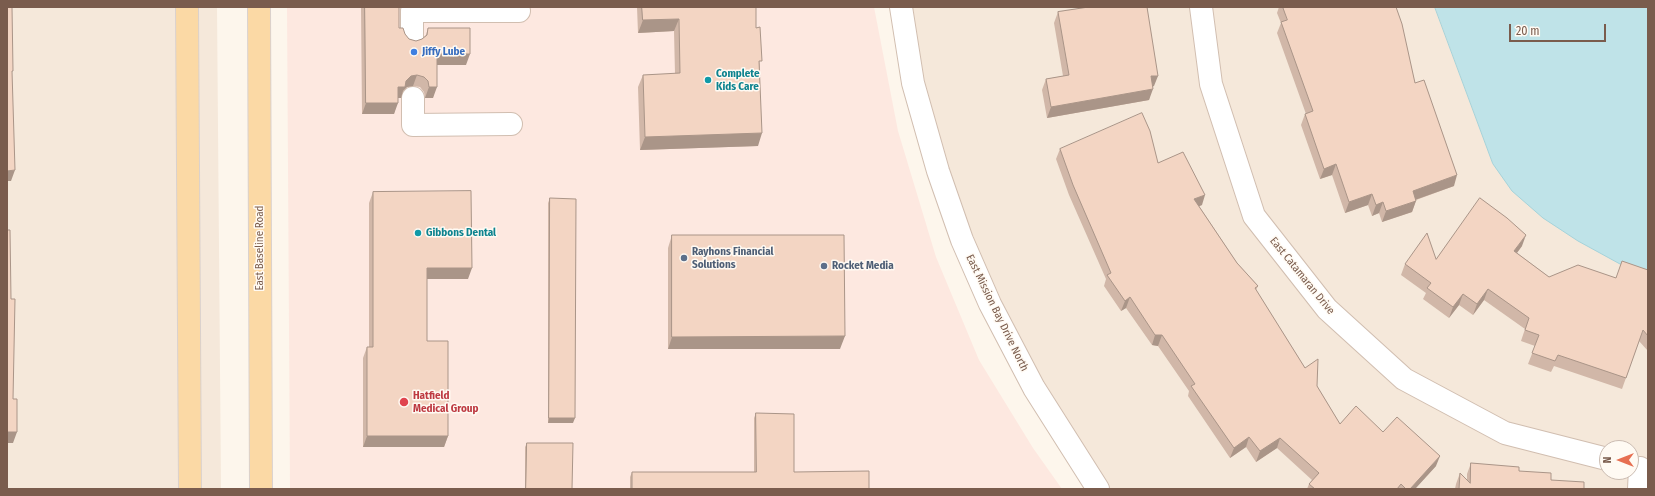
<!DOCTYPE html>
<html>
<head>
<meta charset="utf-8">
<style>
  body { margin:0 }
  #map { position:relative; width:1655px; height:496px; overflow:hidden; background:#fdf6ec; font-family:"Fira Sans Condensed",sans-serif }
  canvas { display:block }
  .frame { position:absolute; inset:0; border:8px solid #7a5c4d; pointer-events:none }
  .north { position:absolute; left:1599px; top:440px; width:40px; height:40px; box-sizing:border-box; background:#fffaf3; border:1px solid #cabbb1; border-radius:50%; rotate:270deg; font-size:11px; font-weight:700; line-height:16px; text-align:center; color:#7a5c4d }
  .north::after { content:''; display:block; margin:auto; width:14px; height:18px; background:#e76f51; clip-path:polygon(50% 0,100% 100%,50% 72%,0 100%) }
  .scale { position:absolute; left:1509px; top:24px; width:97px; height:18px; box-sizing:border-box; border:2px solid #7a5c4d; border-top:0; padding-left:5px; font-size:12px; line-height:14px; white-space:nowrap; color:#7a5c4d; -webkit-text-stroke:3px #fffaf3; paint-order:stroke }
</style>
</head>
<body>
<div id="map">
<canvas width="1655" height="496"></canvas>
<div class="frame"></div>
<div class="north">N</div>
<div class="scale">20 m</div>
</div>
<script>
const ctx = document.querySelector('canvas').getContext('2d');
ctx.lineJoin = 'round';
function paint(path, color) {
  ctx.fillStyle = color;
  ctx.fill(path, 'evenodd');
}
function trace(path, color, width, dash) {
  ctx.strokeStyle = color;
  ctx.lineWidth = width;
  ctx.lineCap = dash ? 'butt' : 'round';
  ctx.setLineDash(dash || []);
  ctx.stroke(path);
}
function drawText(font, color, halo, rows, align = 'center') {
  ctx.font = font + ' "Fira Sans Condensed",sans-serif';
  ctx.lineWidth = 3;
  ctx.setLineDash([]);
  ctx.textBaseline = 'middle';
  ctx.strokeStyle = halo;
  ctx.fillStyle = color;
  for (const [text, x, y, turn = 0] of rows) {
    ctx.save();
    ctx.translate(x, y);
    ctx.rotate((+turn || 0) * Math.PI / 180);
    ctx.textAlign = isNaN(turn) ? turn : align;
    if (halo) ctx.strokeText(text, 0, 0);
    ctx.fillText(text, 0, 0);
    ctx.restore();
  }
}
const residential = new Path2D(`
  M7 7H217L221 489H7Z
  M901 7H1648V489H1098L962 240ZM1607 448H1631V472H1607Z`);
const commercial = new Path2D(`
  M287 7H874L898 131 936 257 979 360 1033 448 1062 489H290Z`);
const water = new Path2D(`
  M1435 7H1648V270L1620 264 1578 241 1543 218 1512 191 1493 164Z`);
const minor = new Path2D(`
  M901 7 913 83 938 171 962 240 990 304 1034 388 1098 489
  M1201 7 1211 84 1254 216 1327 309 1404 379 1505 433 1607 459
  M412 39V11H519
  M413 98V125L511 124
  M1639 489 1640 468`);
const major = new Path2D(`
  M187 7 190 489
  M259 7 261 489`);
const wall = new Path2D(`
  M361 7H399V28L409 39 416 41 422 39 426 35 428 28 466 65H437L433 98H425L424 92 420 87 413 86 407 87 403 91 401 98H398L394 114H362Z
  M637 7H756V28L760 67 758 146 640 150 638 87 643 75 675 74 674 31 638 33Z
  M1080 7H1147L1154 86 1152 87 1149 100 1047 118 1042 90 1046 79 1063 76 1054 23 1058 12 1082 8Z
  M1279 7H1396L1415 83 1454 186 1416 200 1412 212 1382 222 1379 213 1372 216 1368 205 1345 213 1332 175 1320 179 1301 125 1305 114H1306L1277 33 1281 23 1277 13Z
  M1060 149 1158 163 1202 205 1199 206 1237 263 1258 286 1256 290 1305 368 1317 386 1340 424 1383 432 1436 466 1415 489H1307L1309 484 1312 480 1277 448 1256 462 1246 447 1230 458 1188 396 1189 391 1158 346 1152 345 1126 308 1121 311 1104 286 1106 279 1069 195 1056 159Z
  M373 192 468 279H427V341L448 436 444 447H363V358L367 347H369V203Z
  M550 198 573 423H548V203Z
  M672 235 840 349H668V248Z
  M1522 246 1517 253 1549 277 1616 278 1648 270V351L1639 341 1622 389 1554 366 1551 372 1528 364 1535 346 1521 341 1525 329 1484 300 1473 315 1459 305 1449 318 1423 299 1426 293 1401 275 1405 264Z
  M756 413 794 472 869 489H630V477L632 472H754V418Z
  M527 443 572 489H525V447Z
  M1471 463 1519 471 1584 489H1455L1456 484 1460 473 1467 480V474Z`);
const shadedWall = new Path2D(`
  M679 19 674 31 638 33 643 20Z
  M437 54H470L466 65H433Z
  M417 75 413 86 407 87 403 91 401 98H394L398 87 411 76Z
  M1151 76H1158L1154 86 1147 87Z
  M429 87H437L433 98H425Z
  M1153 89 1149 100 1047 118 1051 107Z
  M366 103H398L394 114H362Z
  M762 133 758 146 640 150 645 137Z
  M1336 164 1332 175 1320 179 1324 169Z
  M15 170 11 181H7V171Z
  M1457 175 1454 186 1409 202 1413 191Z
  M1372 194 1368 205 1345 213 1349 202Z
  M1205 195 1202 205 1190 210 1194 199Z
  M1416 201 1412 212 1382 222 1386 211Z
  M1383 202 1379 213 1372 216 1376 205Z
  M1526 235 1522 246 1510 262 1514 251Z
  M427 268H472L468 279H423Z
  M1488 289 1484 300 1473 315 1477 304Z
  M1463 294 1459 305 1449 318 1453 307Z
  M1130 297 1126 308 1121 311 1125 301Z
  M1155 335H1162L1158 346 1152 345Z
  M845 336 840 349H668L672 337Z
  M549 418H575L573 423H548Z
  M7 432H17L13 443H7Z
  M367 436H448L444 447H363Z
  M1249 437 1246 447 1230 458 1234 448Z
  M1280 438 1277 448 1256 462 1260 451Z
  M1440 456 1436 466 1415 489H1410Z`);
const building = new Path2D(`
  M7 7H12L13 71H12L15 170 7 171Z
  M365 7H399V28H403L405 34 409 39 416 41 422 39 427 35 428 28H470V54H437V87H429L428 81 424 77 417 75 411 76 406 81 405 87H398V103H366Z
  M642 7H756V28L760 27 762 61H759L762 133 645 137 643 75 680 73 679 19 643 20Z
  M1089 7H1147L1158 76H1151L1153 89 1051 107 1046 79 1069 75 1058 12Z
  M1283 7H1396L1402 24 1415 83 1424 80 1457 175 1413 191 1416 201 1386 211 1383 202 1376 205 1372 194 1349 202 1336 164 1324 169 1305 114 1313 111 1281 22 1287 20Z
  M1142 113 1150 131 1158 163 1183 152 1205 195 1194 199 1237 263 1258 286 1255 288 1305 368 1318 359 1317 386 1340 424 1356 406 1383 432 1397 417 1440 456 1410 489H1406L1401 484 1397 489H1315L1309 484 1319 473 1280 438 1260 451 1249 437 1234 448 1191 386 1195 384 1162 335H1155L1130 297 1125 301 1107 275 1111 273 1073 185 1060 149Z
  M471 191 472 268H427V341H448V436H367V347H373V192Z
  M550 198 576 199 575 418H549Z
  M1480 198 1507 218 1526 235 1514 251 1549 277 1578 265 1616 278 1622 261 1648 270V336L1643 330 1626 378 1558 355 1555 361 1532 353 1539 335 1525 330 1529 318 1488 289 1477 304 1463 294 1453 307 1427 288 1431 283 1405 264 1427 233 1436 259Z
  M7 230H10L11 299H15L13 399H17V432H7Z
  M672 235H844L845 336 672 337Z
  M756 413 794 414V472L869 471V489H632V472H756Z
  M527 443H573L572 489H526Z
  M1471 463 1519 467V471L1551 473V480L1584 482V489H1459L1460 473 1470 483Z`);
const markers = [
  [414,52,4,"#3f7fe0"],
  [708,80,4,"#0f9aa8"],
  [418,233,4,"#0f9aa8"],
  [684,258,4,"#5c6f8a"],
  [824,266,4,"#5c6f8a"],
  [404,402,5,"#e0444e"]
];
const shopNames = [
  ["Jiffy Lube",422,52]
];
const cultureNames = [
  ["Complete",716,74],
  ["Kids Care",716,87],
  ["Gibbons Dental",426,233]
];
const streetNames = [
  ["East Baseline Road",260,248,-90],
  ["East Catamaran Drive",1302,276,51],
  ["East Mission Bay Drive North",997,313,64]
];
const serviceNames = [
  ["Rayhons Financial",692,252],
  ["Solutions",692,265],
  ["Rocket Media",832,266]
];
const healthNames = [
  ["Hatfield",413,396],
  ["Medical Group",413,409]
];
paint(residential, '#f5e8da');
paint(commercial, '#fde8e0');
paint(water, '#bfe3e8');
trace(water, '#a5d3da', 1);
trace(minor, '#d1beb0', 24);
trace(major, '#dad1cd', 24);
trace(minor, '#fff', 22);
trace(major, '#fbd9a5', 22);
paint(wall, '#d1b7a8');
paint(shadedWall, '#aa9588');
paint(building, '#f3d5c3');
trace(building, '#aa9588', 1);
for (const [x, y, r, color] of markers) {
  const dot = new Path2D();
  dot.arc(x, y, r, 0, 2 * Math.PI);
  ctx.fillStyle = color;
  ctx.fill(dot);
  trace(dot, '#fffaf3', 1.5);
}
drawText('bold 11px', '#366cbe', '#fffaf3', shopNames, 'left');
drawText('bold 11px', '#0d838f', '#fffaf3', cultureNames, 'left');
drawText('11px', '#7a5c4d', '#fffaf3', streetNames);
drawText('bold 11px', '#4e5e75', '#fffaf3', serviceNames, 'left');
drawText('bold 11px', '#be3a42', '#fffaf3', healthNames, 'left');
</script>
</body>
</html>
